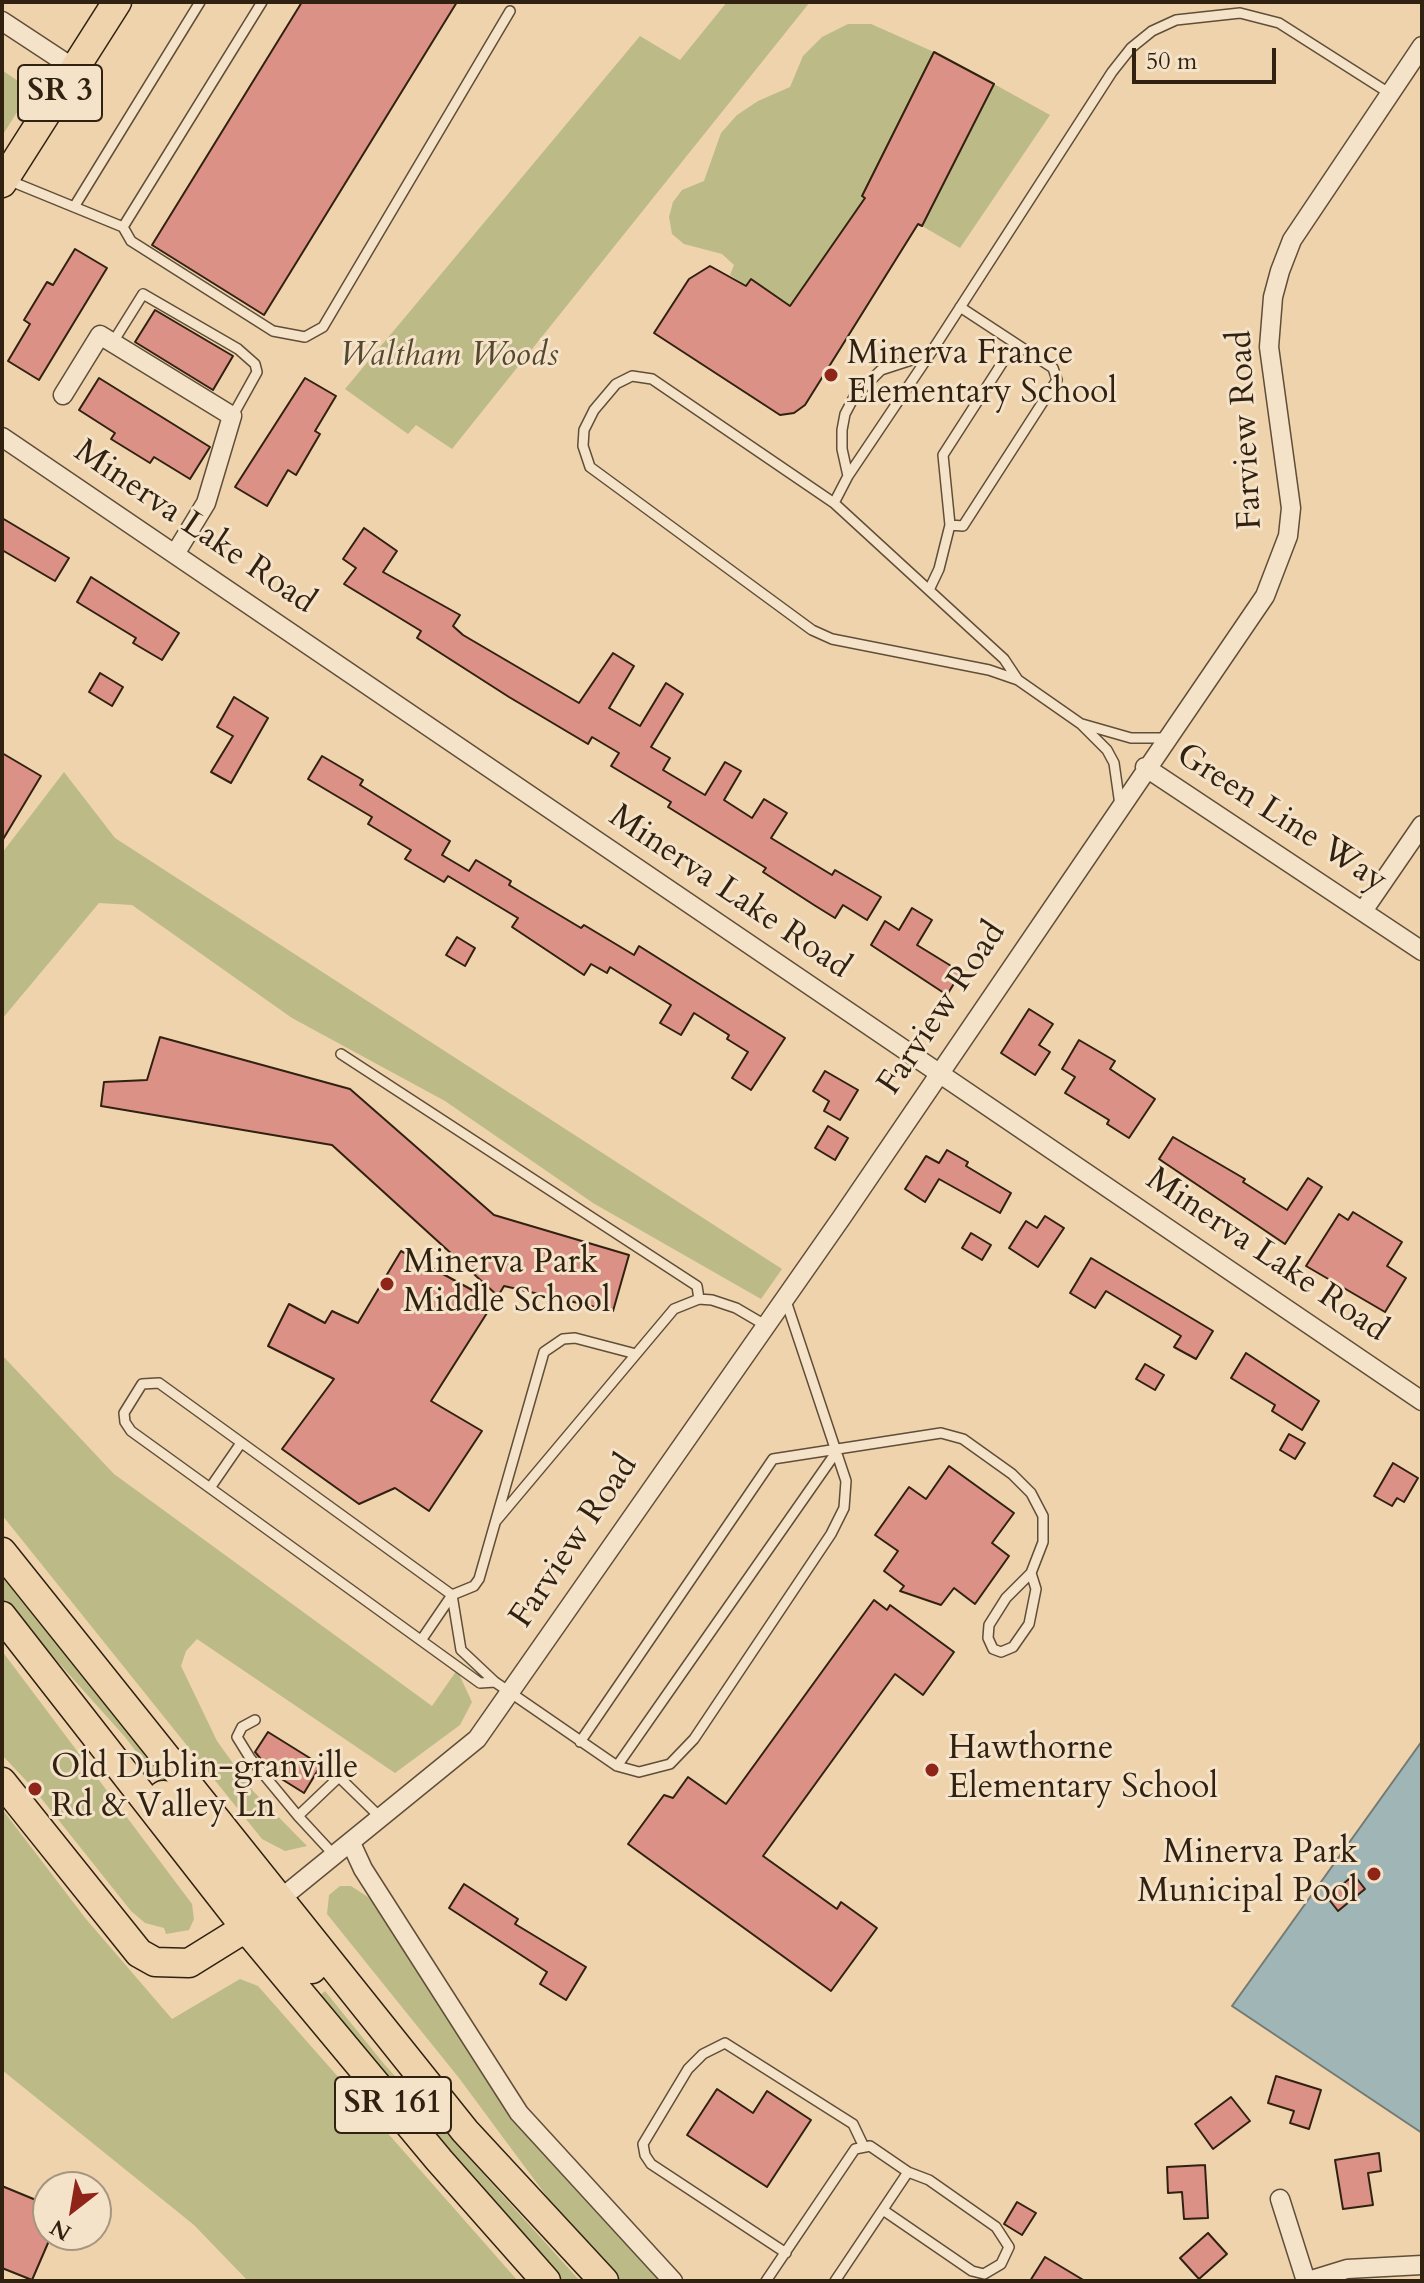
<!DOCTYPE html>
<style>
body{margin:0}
#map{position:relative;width:1424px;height:2283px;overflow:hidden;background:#eed3ac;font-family:Cardo,serif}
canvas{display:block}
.frame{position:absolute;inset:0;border:4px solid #312111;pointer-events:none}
.north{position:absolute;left:32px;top:2171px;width:80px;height:80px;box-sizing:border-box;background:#f4e2c9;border:2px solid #a6957f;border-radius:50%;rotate:211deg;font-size:22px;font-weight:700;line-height:32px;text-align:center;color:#312111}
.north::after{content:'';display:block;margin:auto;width:28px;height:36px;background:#8f2418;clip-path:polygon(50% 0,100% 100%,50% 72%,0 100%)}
.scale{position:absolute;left:1132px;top:48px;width:144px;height:36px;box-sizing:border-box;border:4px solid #312111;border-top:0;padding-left:10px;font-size:24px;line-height:28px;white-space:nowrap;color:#312111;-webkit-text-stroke:6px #f4e2c9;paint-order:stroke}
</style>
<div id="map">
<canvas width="1424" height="2283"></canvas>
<div class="frame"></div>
<div class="north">N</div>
<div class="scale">50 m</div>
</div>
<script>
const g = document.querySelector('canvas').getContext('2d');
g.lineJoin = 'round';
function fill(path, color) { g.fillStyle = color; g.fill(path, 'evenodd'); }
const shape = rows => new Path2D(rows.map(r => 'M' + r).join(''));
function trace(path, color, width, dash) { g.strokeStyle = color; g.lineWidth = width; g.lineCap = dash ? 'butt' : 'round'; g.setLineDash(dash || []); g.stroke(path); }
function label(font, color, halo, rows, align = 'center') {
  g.font = font + ' Cardo,serif'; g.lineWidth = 6; g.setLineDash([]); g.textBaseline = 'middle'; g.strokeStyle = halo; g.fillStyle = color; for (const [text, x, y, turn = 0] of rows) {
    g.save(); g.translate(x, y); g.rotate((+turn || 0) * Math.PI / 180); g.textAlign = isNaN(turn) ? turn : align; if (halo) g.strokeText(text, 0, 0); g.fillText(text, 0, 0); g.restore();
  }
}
fill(shape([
 [727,2,810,2,452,449,416,425,408,434,345,389,640,36,680,60],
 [848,24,871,24,934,52,862,196,868,199,861,212,856,210,790,305,751,280,746,286,730,275,734,265,722,254,684,244,672,234,669,217,673,202,682,190,704,181,721,133,737,115,758,101,790,87,803,56,822,37],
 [2,70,31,90,2,136],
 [994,84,1050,115,960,248,922,226],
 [64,772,115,838,782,1269,761,1299,593,1203,445,1101,292,1018,132,905,99,903,2,1019,2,853],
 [2,1355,114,1474,432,1706,457,1670,472,1702,460,1725,395,1773,197,1639,186,1651,181,1666,217,1741,253,1791,307,1846,285,1851,262,1839,2,1515],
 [2,1569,209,1832,202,1837,125,1737,6,1604,2,1599],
 [2,1651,192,1904,194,1919,189,1930,166,1934,164,1928,145,1923,131,1911,33,1788,2,1755],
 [2,1809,86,1919,172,2019,240,1979,258,1986,518,2281,248,2281,194,2225,2,2070],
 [340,1886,351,1886,371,1899,507,2112,660,2281,620,2281,556,2209,459,2078,327,1914,329,1895],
 [325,1991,384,2064,580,2281,557,2281,318,1997]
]), '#bcbb87');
const water = shape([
 [1422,1741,1422,2133,1232,2006,1422,1741]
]);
fill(water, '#9fb5b6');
trace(water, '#737a74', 2);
const building = shape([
 [302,2,457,2,264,315,152,245,302,2],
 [934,52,994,84,922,226,918,224,805,405,794,413,780,415,654,333,689,279,710,266,746,286,751,279,790,306,865,198,862,196,934,52],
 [75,249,107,268,39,380,8,361,30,324,24,320,47,282,53,285,75,249],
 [155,310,233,356,213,390,135,342,155,310],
 [99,378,210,447,190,479,154,457,150,463,111,439,115,433,79,410,99,378],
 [305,378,336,396,315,431,320,434,296,475,288,470,267,506,235,487,305,378],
 [2,518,69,558,55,581,2,550,2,518],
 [364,528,397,551,383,572,460,615,453,626,463,635,579,703,613,653,634,666,609,708,640,726,666,683,683,694,651,747,670,758,663,770,705,795,725,762,741,771,724,800,752,818,764,799,787,813,771,838,832,875,835,870,881,897,867,920,843,905,835,918,814,905,763,872,766,868,668,807,671,802,611,766,619,753,592,737,588,744,509,697,417,638,421,631,344,584,356,568,343,559,364,528],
 [91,577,179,633,162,660,133,643,136,638,77,602,91,577],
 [100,673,123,687,112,706,89,692,100,673],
 [234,697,268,718,231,783,211,772,233,736,217,727,234,697],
 [2,753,41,776,2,841,2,753],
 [322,756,363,780,360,785,450,841,442,855,469,871,476,860,511,881,509,885,581,928,584,925,634,955,639,946,785,1038,751,1090,732,1078,748,1052,727,1039,729,1035,694,1013,681,1035,660,1023,671,1005,610,967,607,973,591,964,584,975,512,927,518,918,448,876,444,882,405,859,411,850,368,824,372,817,308,779,322,756],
 [912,908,932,920,917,945,961,972,947,995,871,945,885,921,899,930,912,908],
 [457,937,475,948,465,966,446,955,457,937],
 [1029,1009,1053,1024,1039,1045,1050,1052,1035,1075,1001,1053,1029,1009],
 [160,1037,350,1089,494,1215,629,1255,613,1311,504,1286,498,1296,332,1145,101,1106,104,1082,147,1080,160,1037],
 [1079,1040,1115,1061,1110,1069,1155,1099,1129,1138,1107,1124,1109,1120,1065,1093,1075,1077,1062,1069,1079,1040],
 [825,1071,858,1090,840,1120,824,1111,829,1101,813,1091,825,1071],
 [828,1126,848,1138,835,1160,815,1148,828,1126],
 [1173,1137,1245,1179,1243,1182,1287,1210,1308,1178,1322,1187,1285,1244,1159,1159,1173,1137],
 [947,1150,968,1162,966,1166,1011,1193,1000,1213,939,1179,925,1202,905,1189,926,1156,939,1163,947,1150],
 [1353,1212,1402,1242,1387,1266,1406,1278,1385,1312,1306,1266,1339,1214,1348,1220,1353,1212],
 [1045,1216,1064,1228,1038,1267,1009,1248,1026,1221,1037,1228,1045,1216],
 [971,1233,991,1245,982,1260,962,1248,971,1233],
 [401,1251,494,1302,431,1401,482,1431,429,1511,395,1488,359,1504,282,1449,334,1379,268,1346,289,1304,325,1323,332,1311,358,1323,401,1251],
 [1091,1258,1213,1331,1196,1359,1174,1347,1181,1336,1106,1291,1095,1308,1070,1293,1091,1258],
 [1246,1353,1319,1401,1302,1430,1272,1411,1275,1405,1231,1378,1246,1353],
 [1145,1364,1164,1375,1155,1390,1136,1379,1145,1364],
 [1289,1434,1305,1443,1295,1459,1280,1450,1289,1434],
 [1393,1463,1418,1478,1404,1502,1397,1498,1392,1506,1374,1496,1393,1463],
 [949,1466,1014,1513,992,1543,1009,1556,975,1604,954,1588,941,1605,900,1591,904,1586,884,1571,898,1551,875,1535,909,1487,926,1499,949,1466],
 [874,1600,887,1610,890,1605,954,1652,923,1695,895,1674,763,1856,837,1909,841,1902,877,1928,831,1991,628,1844,664,1795,673,1798,688,1777,726,1804,874,1600],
 [268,1732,321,1765,304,1793,280,1778,282,1775,265,1764,255,1752,268,1732],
 [1354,1875,1365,1889,1338,1911,1327,1897,1354,1875],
 [464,1884,518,1919,515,1924,586,1967,566,2000,540,1984,547,1972,449,1908,464,1884],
 [1276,2076,1321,2090,1309,2129,1290,2123,1294,2111,1268,2103,1276,2076],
 [717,2089,753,2113,767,2091,811,2120,767,2187,687,2135,717,2089],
 [1231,2097,1250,2121,1213,2149,1195,2124,1231,2097],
 [1379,2153,1381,2171,1368,2173,1373,2205,1343,2209,1335,2160,1379,2153],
 [1205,2165,1208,2218,1184,2219,1182,2192,1168,2193,1167,2167,1205,2165],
 [2,2186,48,2205,48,2243,32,2280,2,2268,2,2186],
 [1017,2202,1036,2213,1022,2235,1004,2224,1017,2202],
 [1208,2233,1227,2254,1199,2279,1180,2258,1208,2233],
 [1045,2257,1085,2281,1030,2281,1045,2257]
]);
fill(building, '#db9185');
trace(building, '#312111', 2);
const lane = shape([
 [8,180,123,227,262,2],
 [74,207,200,2],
 [123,227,131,241,273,331,305,337,323,327,510,11],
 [960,307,1053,368,1057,380,963,526,950,525,943,455,1015,343],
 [113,342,143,294,238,349,255,364,257,372,232,417],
 [848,476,930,354],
 [834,503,848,476,842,449,842,430,845,414,854,397,881,370,930,354,1112,72,1131,48,1152,31,1176,20,1240,13,1279,23,1389,93],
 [929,590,939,569,950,525],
 [1018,680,1004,659,834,503,652,379,632,376,616,384,594,410,584,430,583,446,590,467,812,630,832,639,989,670,1018,680,1081,724,1107,750,1114,763,1120,805],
 [1082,724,1131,738,1164,738],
 [341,1054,697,1286,699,1299],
 [210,1488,241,1443],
 [496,1521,674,1309,699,1299,712,1300,736,1308,765,1325],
 [452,1595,461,1650,495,1682,617,1766,639,1772,670,1764,694,1739,831,1534,844,1508,846,1481,785,1298],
 [422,1639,452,1595],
 [495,1682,480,1683,210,1488,131,1431,125,1422,124,1413,142,1384,159,1383,452,1595,474,1586,479,1579,544,1352,563,1339,575,1338,636,1354],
 [255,1720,242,1727,237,1737,250,1758,298,1816],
 [580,1742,773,1459,941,1433,963,1439,1012,1474,1031,1493,1043,1516,1043,1542,1031,1573,1006,1598,989,1625,988,1638,993,1649,1001,1652,1013,1647,1029,1624,1036,1589,1031,1573],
 [617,1766,837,1451],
 [335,1856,298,1816,339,1777,381,1818],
 [883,2210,972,2271,984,2274,1001,2264,1009,2247,996,2227,929,2180,908,2172],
 [786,2253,651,2164,645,2155,643,2144,688,2069,703,2054,725,2043,853,2124,864,2147],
 [766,2281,855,2149,870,2146,908,2172,835,2281]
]);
const street = shape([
 [2,21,75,69],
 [63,395,100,335,232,416,206,503,175,554],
 [2,437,1422,1401],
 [1145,767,1422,951],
 [1363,911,1422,825],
 [351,1843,363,1869,519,2113,673,2281],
 [279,1900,477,1739,842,1217,1265,596,1288,536,1291,508,1269,347,1273,297,1280,271,1292,240,1422,46],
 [1280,2199,1306,2281],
 [1308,2281,1347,2269,1422,2265]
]);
const primary = shape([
 [2,183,117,2],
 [2,1552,465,2131,604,2281],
 [2,1616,244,1926,439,2160,546,2281],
 [2,1782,139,1953,155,1962,189,1963,255,1922,266,1924,280,1934,312,1969],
 [163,1795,201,1835,247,1896,267,1907,279,1900]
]);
trace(lane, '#604e38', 12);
trace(street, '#604e38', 21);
trace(primary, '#312111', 31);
trace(lane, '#f4e2c9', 9);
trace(street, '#f4e2c9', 18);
trace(primary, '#eed3ac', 28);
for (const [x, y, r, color] of [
 [831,375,8,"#8f2418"],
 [387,1284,8,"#8f2418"],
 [932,1770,8,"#8f2418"],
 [35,1789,8,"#8f2418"],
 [1374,1874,8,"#8f2418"]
]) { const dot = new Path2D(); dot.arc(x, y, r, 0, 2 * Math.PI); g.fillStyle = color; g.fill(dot); trace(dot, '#f4e2c9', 3); }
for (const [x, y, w] of [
 [60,93,84],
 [393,2105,116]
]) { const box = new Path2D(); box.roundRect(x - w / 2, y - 28, w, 56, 6); g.fillStyle = '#f4e2c9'; g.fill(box); trace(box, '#312111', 2); }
label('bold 32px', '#312111', null, [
 ["SR 3",60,93],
 ["SR 161",393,2105]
]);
label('34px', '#312111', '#f4e2c9', [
 ["Minerva France",847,355],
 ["Elementary School",847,394],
 ["Minerva Park",403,1264],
 ["Middle School",403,1303],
 ["Hawthorne",948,1750],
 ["Elementary School",948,1789],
 ["Old Dublin-granville",51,1769],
 ["Rd & Valley Ln",51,1808],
 ["Minerva Park",1358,1854,"right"],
 ["Municipal Pool",1358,1893,"right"]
], 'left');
label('italic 34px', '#54482e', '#f4e2c9', [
 ["Waltham Woods",449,357]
]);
label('34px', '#312111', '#f4e2c9', [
 ["Farview Road",1247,430,-93],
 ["Minerva Lake Road",194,528,34],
 ["Green Line Way",1281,819,33],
 ["Minerva Lake Road",729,893,34],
 ["Farview Road",943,1009,-56],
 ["Minerva Lake Road",1266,1256,34],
 ["Farview Road",575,1542,-56]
]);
</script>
